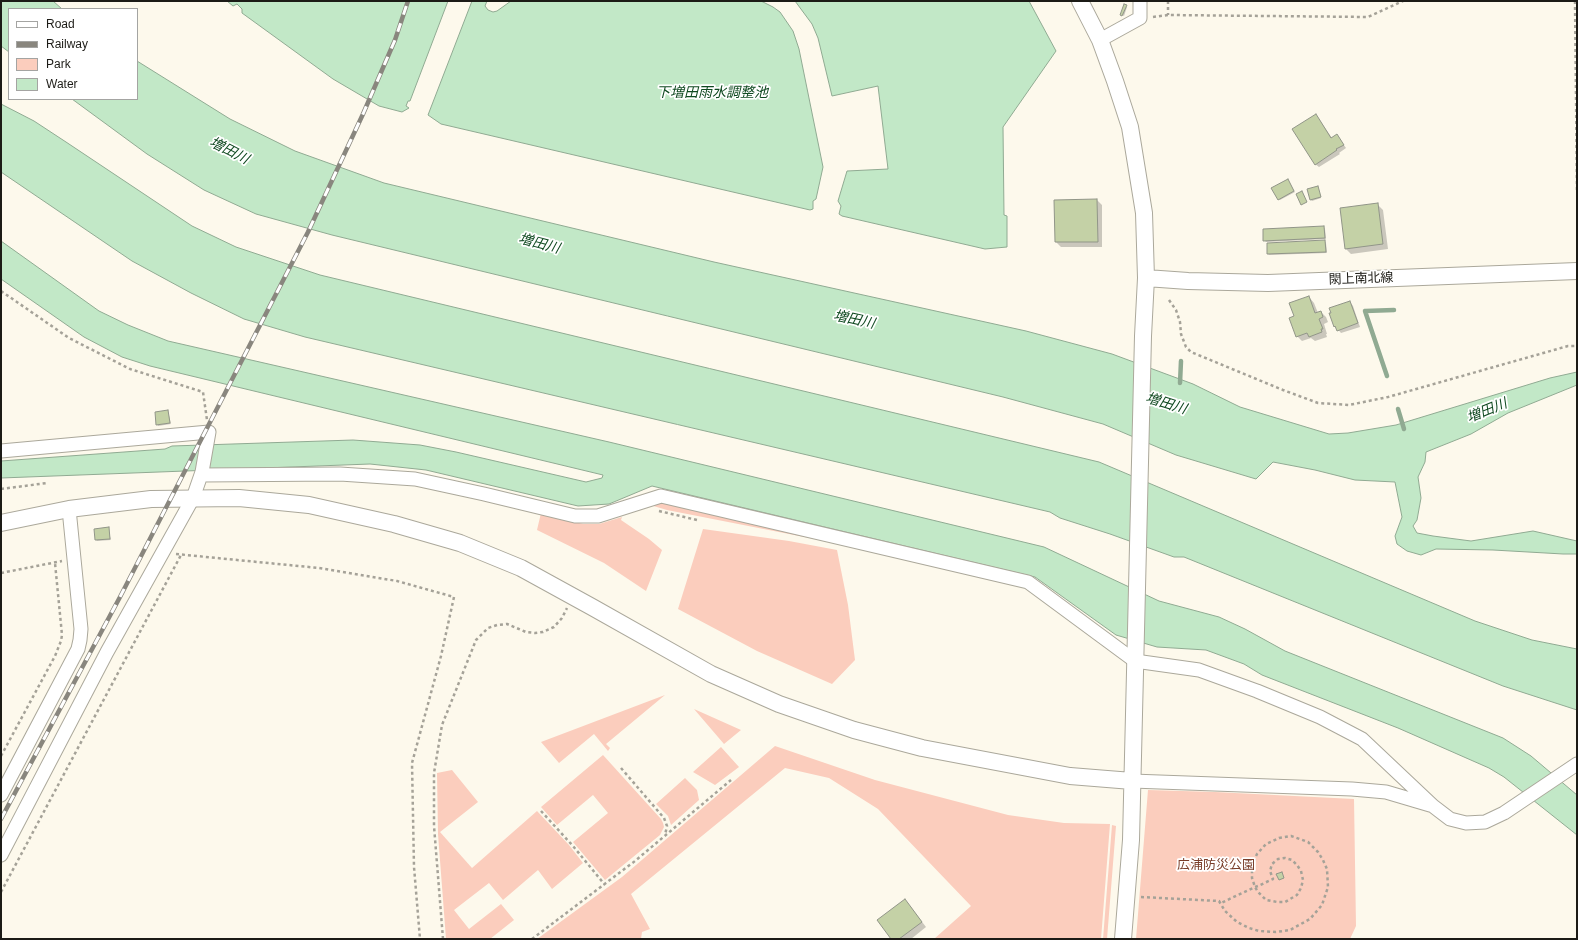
<!DOCTYPE html>
<meta charset="utf-8">
<style>
body{margin:0}
#map{position:relative;width:1578px;height:940px;overflow:hidden;background:#fdf9ec;font-family:Arial,sans-serif}
canvas{display:block}
.frame{position:absolute;inset:0;border:2px solid #1c1b16;pointer-events:none}
.legend{position:absolute;left:8px;top:8px;width:130px;height:92px;box-sizing:border-box;background:#fff;border:1px solid #a4a4a2;margin:0;padding:5px 7px;list-style:none;font-size:12px;color:#1c1b16}
.legend li{display:flex;align-items:center;gap:8px;height:20px}
.legend b{width:20px;border:1px solid #a4a4a2}
</style>
<div id="map">
<canvas width="1578" height="940"></canvas>
<div class="frame"></div>
<ul class="legend">
<li><b style="height:5px;background:#fff"></b>Road</li>
<li><b style="height:5px;background:#89867e"></b>Railway</li>
<li><b style="height:11px;background:#fbcdbd"></b>Park</li>
<li><b style="height:11px;background:#c2e8c7"></b>Water</li>
</ul>
</div>
<script>
const g = document.querySelector('canvas').getContext('2d');
g.lineJoin = 'round';
function fill(path, color) { g.fillStyle = color; g.fill(path, 'evenodd'); }
const shape = rows => new Path2D(rows.map(r => 'M' + r).join(''));
function trace(path, color, width, dash) { g.strokeStyle = color; g.lineWidth = width; g.lineCap = dash ? 'butt' : 'round'; g.setLineDash(dash || []); g.stroke(path); }
function label(font, color, halo, rows, align = 'center') {
  g.font = font + ' Arial,"Noto Sans JP",sans-serif'; g.lineWidth = 3.5; g.setLineDash([]); g.textBaseline = 'middle'; g.strokeStyle = halo; g.fillStyle = color; for (const [text, x, y, turn = 0] of rows) {
    g.save(); g.translate(x, y); g.rotate((+turn || 0) * Math.PI / 180); g.textAlign = isNaN(turn) ? turn : align; if (halo) g.strokeText(text, 0, 0); g.fillText(text, 0, 0); g.restore();
  }
}
fill(shape([
 [659,501,840,544,667,510,650,505],
 [541,513,583,524,599,524,622,517,621,520,649,539,662,550,646,591,604,563,537,530],
 [703,529,789,541,837,550,848,605,855,660,832,684,757,651,678,609],
 [665,695,606,744,610,748,608,751,594,734,559,763,541,742],
 [694,709,741,730,724,744],
 [775,746,875,780,1008,815,1064,823,1110,824,1101,939,934,939,971,906,878,809,829,778,785,768,631,894,650,929,642,932,641,939,537,939,622,877],
 [721,747,739,767,715,785,693,772],
 [603,755,661,819,663,823,664,827,660,835,605,880,573,842,608,813,593,795,557,825,541,807],
 [452,770,478,802,440,832,472,868,537,811,569,845,583,863,552,889,538,870,503,900,489,883,454,910,469,929,501,904,514,920,490,939,446,939,438,834,437,773],
 [685,778,697,790,699,800,671,825,668,816,656,804],
 [1148,790,1215,792,1354,799,1356,926,1350,939,1136,939],
 [1112,825,1116,826,1107,939,1103,939]
]), '#fbcdbd');
const water = shape([
 [1,1,53,1,62,9,9,9,9,52,1,46,1,1],
 [227,1,448,1,410,101,408,101,406,106,409,108,402,112,379,106,333,79,242,13,242,9,237,4,233,6,227,1],
 [472,1,487,1,485,6,488,10,493,12,497,11,511,1,761,1,773,7,780,12,793,31,799,49,823,167,816,199,813,201,813,209,810,210,441,124,428,115,472,1],
 [795,1,1029,1,1056,51,1003,127,1004,215,1007,216,1007,247,985,249,842,216,839,214,841,206,838,201,847,171,888,169,878,86,832,96,818,38,812,24,795,1],
 [137,61,230,119,295,151,384,183,714,262,1026,331,1112,354,1193,384,1240,407,1329,434,1348,433,1396,425,1550,378,1577,372,1577,385,1508,413,1471,434,1426,452,1425,462,1418,477,1421,498,1417,520,1413,526,1417,533,1433,536,1471,541,1533,531,1577,541,1577,554,1563,554,1493,550,1436,549,1421,555,1407,551,1397,544,1395,536,1402,517,1395,482,1355,480,1315,470,1273,462,1256,479,1176,455,1103,424,1003,397,332,235,256,214,204,190,147,154,72,99,137,99,137,61],
 [1,104,34,121,66,142,192,226,236,247,320,275,1099,462,1475,621,1532,640,1577,649,1577,710,1503,686,1184,557,1174,557,1110,534,1060,518,1050,512,305,337,244,319,191,293,132,261,1,172,1,104],
 [1,241,99,311,128,325,168,341,609,442,1044,547,1159,601,1219,617,1245,629,1285,651,1503,738,1531,756,1577,795,1577,835,1504,777,1489,768,1398,728,1262,675,1244,664,1206,650,1157,647,1116,635,1035,577,652,486,609,504,578,506,426,470,370,464,1,478,1,461,165,449,172,446,353,440,420,445,456,452,586,482,602,478,603,475,150,366,122,357,84,337,1,279,1,241]
]);
fill(water, '#c2e8c7');
trace(water, '#90aa92', 1);
fill(shape([
 [1126,6,1127,7,1124,16,1121,14],
 [1316,115,1332,138,1337,135,1346,148,1339,153,1340,154,1319,167,1315,164],
 [1288,180,1295,192,1280,200,1278,199],
 [1317,187,1321,198,1312,201,1311,200],
 [1097,200,1102,205,1102,247,1061,247,1056,242],
 [1377,204,1383,210,1388,249,1351,254,1346,249],
 [1324,227,1325,229,1326,239,1266,242,1264,240],
 [1325,241,1326,243,1327,253,1269,255,1268,254],
 [1309,297,1314,303,1318,313,1321,312,1326,317,1328,322,1324,324,1327,334,1326,334,1327,337,1315,341,1311,338,1302,341,1297,336,1295,317],
 [1350,302,1353,306,1360,327,1341,333,1335,326],
 [168,411,171,424,158,426,157,424],
 [108,528,111,540,97,541,96,540],
 [910,906,926,927,911,939,892,939]
]), '#0003');
trace(shape([
 [1387,376,1365,311,1394,310],
 [1180,383,1181,361],
 [1398,409,1404,429]
]), '#90aa92', 4.5);
const building = shape([
 [1124,4,1127,5,1122,16,1120,15,1124,4],
 [1316,114,1331,138,1337,134,1344,145,1336,149,1337,150,1315,165,1292,129,1316,114],
 [1288,179,1294,191,1278,200,1271,188,1288,179],
 [1318,186,1321,197,1310,200,1307,189,1318,186],
 [1302,191,1307,202,1301,205,1296,194,1302,191],
 [1097,199,1098,242,1055,242,1054,200,1097,199],
 [1378,203,1383,244,1345,249,1340,208,1378,203],
 [1324,226,1325,238,1263,241,1263,229,1324,226],
 [1325,240,1326,252,1267,254,1267,243,1325,240],
 [1309,296,1315,313,1321,311,1323,317,1319,319,1323,329,1321,329,1322,332,1309,337,1307,333,1296,337,1289,318,1294,316,1289,303,1309,296],
 [1350,301,1358,323,1337,331,1335,326,1334,327,1329,313,1331,313,1329,308,1350,301],
 [168,410,170,423,156,425,155,412,168,410],
 [109,527,110,539,95,540,94,529,109,527],
 [1282,872,1284,878,1279,880,1276,874,1282,872],
 [905,899,922,922,899,939,891,939,877,920,905,899]
]);
fill(building, '#c4d1a6');
trace(building, '#919588', 1);
const minor = shape([
 [1100,40,1140,18,1140,1],
 [1,451,209,432,202,472,193,498,107,652,1,855],
 [201,475,340,474,415,479,484,494,575,516,598,516,661,496,1028,582,1135,661,1199,670,1257,691,1320,717,1362,739,1433,806,1450,819,1466,823,1485,822,1504,813,1577,764],
 [1132,781,1352,789,1386,792,1430,805],
 [1,795,78,649,80,640,81,629,69,509]
]);
const tertiary = shape([
 [1080,1,1100,40,1115,81,1130,127,1144,213,1146,278,1143,336,1131,840,1123,939],
 [1146,278,1188,281,1268,283,1577,271],
 [1,523,69,509,151,499,239,498,309,505,394,524,460,543,521,568,592,607,711,674,779,704,854,730,922,748,1070,776,1132,781]
]);
trace(minor, '#aba89b', 15);
trace(tertiary, '#aba89b', 18);
trace(shape([
 [1168,1,1168,15],
 [1575,1,1577,193],
 [1153,17,1168,15,1368,17,1403,1],
 [1,291,69,338,130,369,203,392,207,420],
 [1169,300,1176,310,1180,322,1181,334,1186,347,1191,352,1283,390,1318,403,1349,405,1388,397,1568,346,1577,346],
 [1,489,47,483],
 [659,511,697,520],
 [176,554,319,568,397,581,454,597,441,656,412,763,414,867,420,939],
 [1,573,62,561],
 [1,756,55,656,61,641,62,635,55,563],
 [621,768,664,818,667,826,665,835],
 [541,811,573,846,605,885],
 [1,892,181,555],
 [1141,897,1219,901,1225,911,1237,922,1249,928,1259,931,1276,932,1290,930,1310,919,1322,905,1328,887,1327,869,1323,860,1318,852,1308,842,1291,836,1279,838,1266,844,1257,854,1252,865,1252,878,1255,887,1258,892,1266,900,1277,902,1285,902,1297,895,1301,888,1303,880,1301,871,1297,865,1292,860,1285,858,1278,859,1272,864,1270,871,1273,879,1258,886,1255,887,1221,903],
 [443,939,434,826,434,773,442,725,476,640,488,628,497,625,507,624,526,632,535,633,543,632,554,627,562,618,567,608],
 [532,939,635,861,731,780]
]), '#a5a298', 2.5, [3, 3]);
trace(minor, '#fff', 13);
trace(tertiary, '#fff', 16);
const rail = shape([
 [1,819,120,597,308,232,363,114,395,40,408,1]
]);
trace(rail, '#89867e', 4.5);
trace(rail, '#fff', 3, [9]);
label('13px', '#1c1b16', '#fff', [
 ["閖上南北線",1361,279,-2]
]);
label('13px', '#793d29', '#fff', [
 ["広浦防災公園",1216,865]
]);
label('italic 14px', '#104a21', '#fff', [
 ["下増田雨水調整池",712,93],
 ["増田川",229,151,27],
 ["増田川",539,244,15],
 ["増田川",854,320,12],
 ["増田川",1166,404,17],
 ["増田川",1487,411,-22]
]);
</script>
